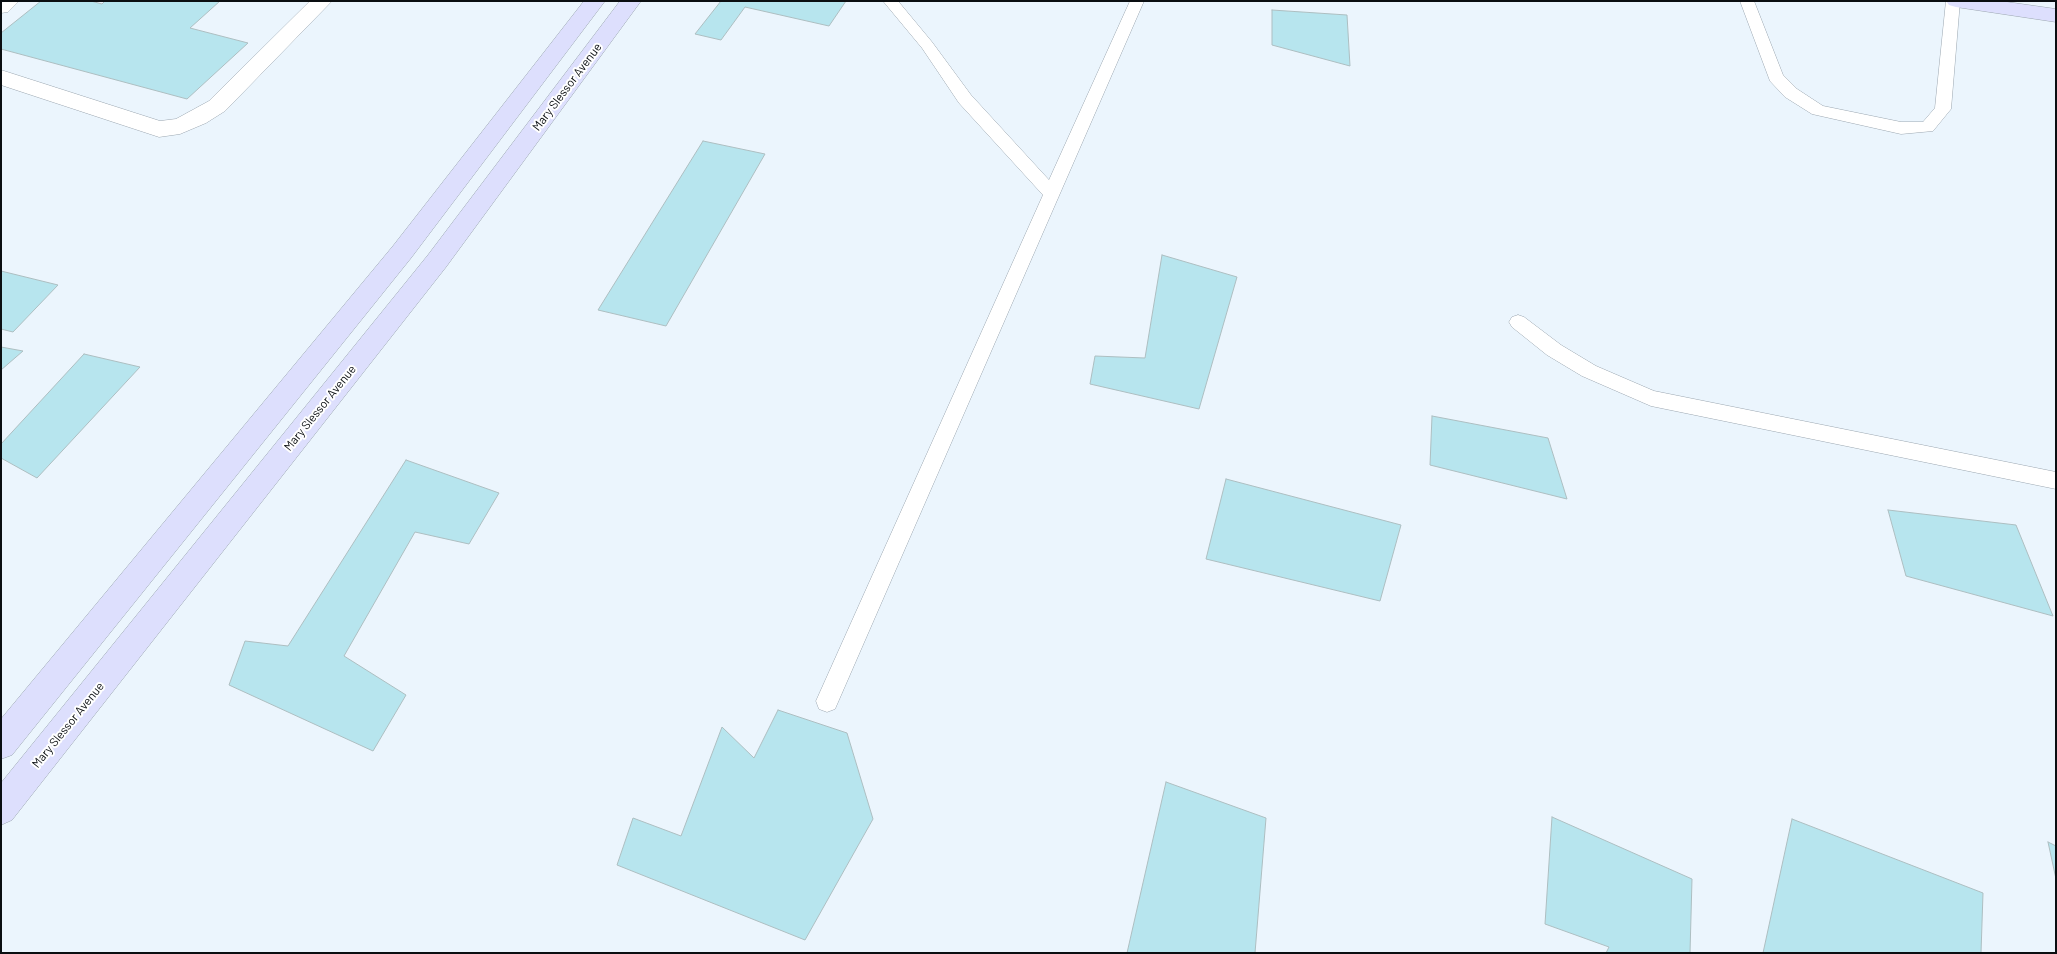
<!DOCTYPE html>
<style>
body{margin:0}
#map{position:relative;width:2057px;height:954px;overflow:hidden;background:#ebf5fd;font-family:Barlow,sans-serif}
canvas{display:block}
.frame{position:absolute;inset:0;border:2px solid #0a0e11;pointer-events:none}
</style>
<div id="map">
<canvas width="2057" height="954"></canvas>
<div class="frame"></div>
</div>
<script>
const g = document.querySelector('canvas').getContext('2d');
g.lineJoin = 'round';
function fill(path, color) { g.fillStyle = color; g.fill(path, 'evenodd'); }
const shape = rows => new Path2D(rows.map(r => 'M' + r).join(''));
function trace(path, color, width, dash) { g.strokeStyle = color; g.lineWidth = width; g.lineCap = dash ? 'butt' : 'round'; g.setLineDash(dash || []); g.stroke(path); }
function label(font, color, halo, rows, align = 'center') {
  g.font = font + ' Barlow,sans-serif'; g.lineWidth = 4; g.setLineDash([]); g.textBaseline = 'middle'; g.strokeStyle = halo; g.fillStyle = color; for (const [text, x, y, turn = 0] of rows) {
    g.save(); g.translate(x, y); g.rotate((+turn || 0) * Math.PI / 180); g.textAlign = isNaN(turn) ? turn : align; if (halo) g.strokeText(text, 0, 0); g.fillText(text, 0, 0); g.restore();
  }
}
const building = shape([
 [41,1,91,1,102,4,105,1,220,1,190,28,248,43,187,99,1,49,1,33,41,1],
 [721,1,846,1,829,26,745,7,721,40,695,34,721,1],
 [1272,10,1347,15,1350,66,1272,45,1272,10],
 [703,141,765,154,666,326,598,310,703,141],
 [1162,255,1237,277,1199,409,1090,384,1095,356,1145,358,1162,255],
 [1,271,58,285,13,332,1,329,1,271],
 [1,347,23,351,1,370,1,347],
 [84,354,140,367,37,478,1,458,1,444,84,354],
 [1432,416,1548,438,1567,499,1430,465,1432,416],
 [406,460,499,493,469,544,415,532,344,656,406,695,373,751,229,685,245,641,288,646,406,460],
 [1226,479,1401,525,1380,601,1206,559,1226,479],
 [1888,510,2016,525,2053,616,1906,576,1888,510],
 [778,710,847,733,873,819,805,940,617,865,633,818,681,836,722,727,754,758,778,710],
 [1166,782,1266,818,1255,953,1127,953,1166,782],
 [1552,817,1692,879,1690,953,1606,953,1609,947,1545,924,1552,817],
 [1792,819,1983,893,1981,953,1763,953,1792,819],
 [2048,842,2056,846,2056,879,2048,842]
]);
fill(building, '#b7e5ee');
trace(building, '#adbec1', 1);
const lane = shape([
 [883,1,898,1,932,42,971,95,1049,180,1130,1,1144,1,835,709,827,712,819,709,816,701,1043,195,959,103,922,48,883,1],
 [1740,1,1754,1,1783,75,1797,89,1823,106,1901,122,1923,122,1935,108,1946,1,1960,1,1951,109,1933,131,1901,134,1812,114,1785,97,1770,81,1740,1],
 [1518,315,1524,317,1561,345,1596,366,1654,391,2056,472,2056,489,1651,406,1582,376,1547,355,1512,327,1509,322,1512,317,1518,315]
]);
const street = shape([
 [1,1,19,1,8,12,1,13,1,1],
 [310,1,332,1,225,111,206,123,180,134,159,137,1,85,1,70,160,121,176,119,209,101,310,1]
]);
const secondary = shape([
 [584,1,605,1,411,258,12,755,1,759,1,719,393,246,584,1],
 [620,1,641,1,446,267,12,820,1,825,1,783,428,255,620,1],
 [1946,1,2000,1,2056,9,2056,22,1956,7,1949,5,1946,1]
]);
trace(lane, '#9ba6b0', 1);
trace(street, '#9ba6b0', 1);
trace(secondary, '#9ba6b0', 1);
fill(lane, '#fff');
fill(street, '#fff');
fill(secondary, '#dddffd');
label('12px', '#0a0e11', '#fff', [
 ["Mary Slessor Avenue",567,87,-53],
 ["Mary Slessor Avenue",320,408,-51],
 ["Mary Slessor Avenue",68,725,-51]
]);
</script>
